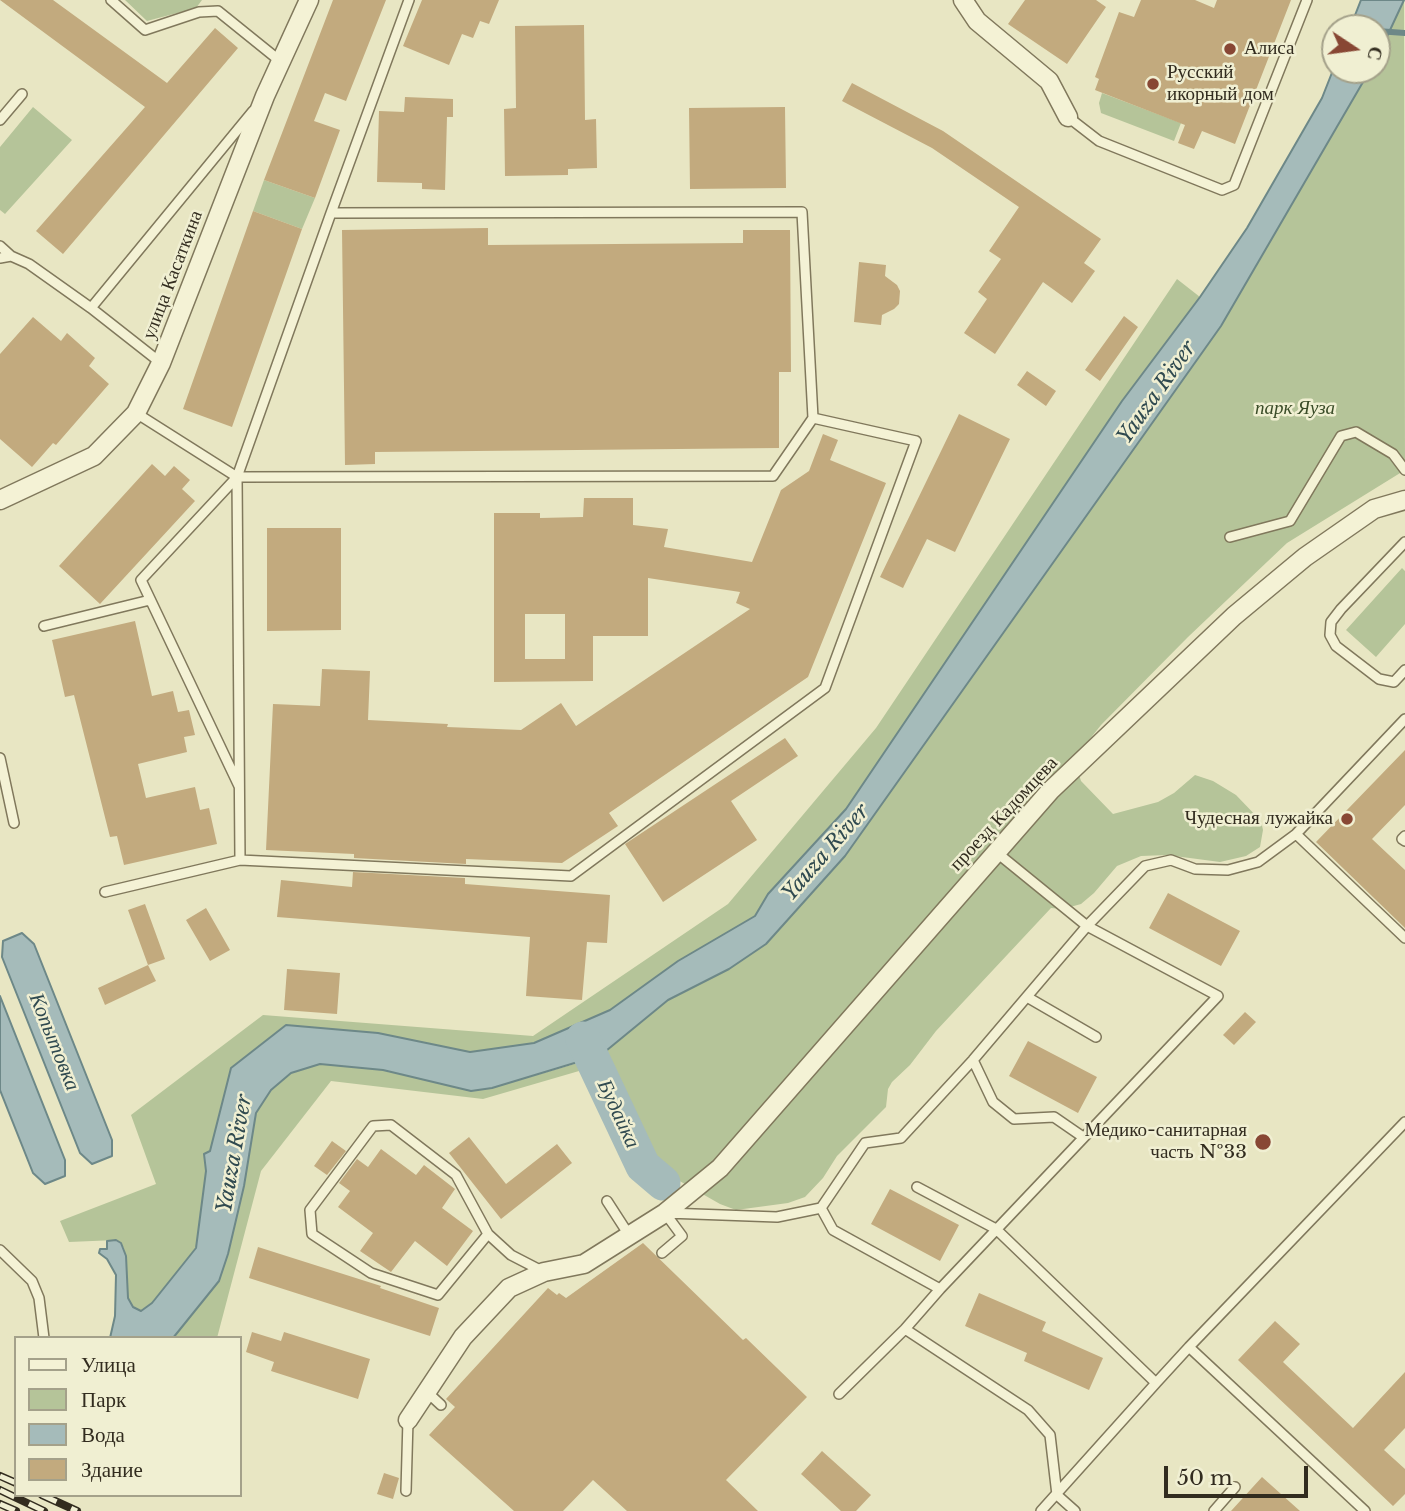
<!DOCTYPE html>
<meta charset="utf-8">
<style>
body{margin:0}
#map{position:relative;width:1405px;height:1511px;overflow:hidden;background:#e8e6c3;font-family:"Libre Baskerville",serif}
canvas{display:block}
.legend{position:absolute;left:14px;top:1336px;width:228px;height:161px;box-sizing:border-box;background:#f0efd2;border:2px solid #a4a18a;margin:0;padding:9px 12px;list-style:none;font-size:21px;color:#322c1f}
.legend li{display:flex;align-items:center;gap:14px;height:35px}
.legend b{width:35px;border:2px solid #a4a18a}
.north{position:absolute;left:1321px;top:14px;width:70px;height:70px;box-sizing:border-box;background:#f0efd2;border:2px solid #a4a18a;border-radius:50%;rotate:103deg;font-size:19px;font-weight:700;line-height:28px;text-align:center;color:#322c1f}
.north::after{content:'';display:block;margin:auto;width:24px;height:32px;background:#884734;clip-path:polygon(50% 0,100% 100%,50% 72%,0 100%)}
.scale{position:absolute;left:1164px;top:1466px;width:144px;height:32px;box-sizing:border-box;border:4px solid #322c1f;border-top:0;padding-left:9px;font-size:21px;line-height:24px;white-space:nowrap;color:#322c1f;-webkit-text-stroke:5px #f0efd2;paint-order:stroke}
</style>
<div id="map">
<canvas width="1405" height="1511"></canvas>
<ul class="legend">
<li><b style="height:9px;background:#f4f2d5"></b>Улица</li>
<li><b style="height:19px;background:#b5c499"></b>Парк</li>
<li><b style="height:19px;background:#a5bbba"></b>Вода</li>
<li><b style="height:19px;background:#c2aa7e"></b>Здание</li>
</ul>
<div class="north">С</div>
<div class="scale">50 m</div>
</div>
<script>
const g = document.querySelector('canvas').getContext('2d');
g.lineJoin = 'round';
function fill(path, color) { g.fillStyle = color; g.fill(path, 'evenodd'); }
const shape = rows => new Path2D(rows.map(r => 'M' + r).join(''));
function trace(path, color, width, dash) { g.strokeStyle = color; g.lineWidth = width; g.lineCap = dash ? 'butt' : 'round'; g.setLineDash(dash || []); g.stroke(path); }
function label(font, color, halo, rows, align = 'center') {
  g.font = font + ' "Libre Baskerville",serif'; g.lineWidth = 5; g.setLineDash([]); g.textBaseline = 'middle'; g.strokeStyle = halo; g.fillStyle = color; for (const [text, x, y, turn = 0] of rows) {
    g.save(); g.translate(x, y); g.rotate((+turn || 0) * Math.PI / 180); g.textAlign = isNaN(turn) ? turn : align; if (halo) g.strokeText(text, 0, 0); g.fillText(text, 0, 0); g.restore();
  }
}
fill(shape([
 [125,0,202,0,196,8,147,21],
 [1404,0,1405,470,1287,543,1188,637,1101,725,1074,759,1081,781,1113,814,1158,802,1174,793,1195,775,1213,781,1236,795,1261,821,1263,830,1260,847,1246,856,1220,862,1167,855,1141,856,1117,866,1094,893,1081,904,1063,909,1051,908,936,1031,910,1065,892,1082,888,1089,886,1107,837,1156,823,1178,805,1197,788,1203,736,1210,720,1204,648,1163,601,1055,668,1000,729,969,766,944,845,856,1221,326,1370,70,1377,70,1377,58],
 [1102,93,1181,123,1174,141,1101,113,1099,103],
 [33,107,72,140,5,214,0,210,0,147],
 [264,180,315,198,302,229,253,211],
 [1177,279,1200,297,1122,401,846,809,768,894,755,916,678,961,610,1010,534,1043,470,1052,378,1033,286,1025,210,1151,204,1154,206,1171,196,1249,152,1303,141,1311,133,1307,128,1298,124,1248,116,1240,69,1242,60,1221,156,1184,131,1115,263,1015,533,1036,728,904,876,728],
 [1402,568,1405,571,1405,624,1376,657,1346,630],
 [578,1063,579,1071,483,1099,331,1081,261,1171,217,1338,173,1338,185,1321,244,1186,256,1113,271,1090,291,1073,320,1064,383,1070,471,1091,492,1088]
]), '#b5c499');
const water = shape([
 [1361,0,1404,0,1377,58,1377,28,1350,28,1361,0],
 [1335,65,1335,70,1370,70,1221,326,845,856,766,944,729,969,668,1000,601,1055,492,1088,471,1091,383,1070,320,1064,291,1073,271,1090,256,1113,244,1186,228,1254,219,1281,173,1338,110,1338,115,1316,116,1275,107,1259,99,1253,100,1249,107,1249,107,1241,116,1240,121,1243,126,1256,128,1298,133,1307,141,1311,152,1303,196,1248,206,1171,204,1154,210,1151,231,1068,286,1025,378,1033,470,1052,534,1043,610,1010,678,961,755,916,768,894,846,809,1122,401,1200,297,1247,228,1322,98,1335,65],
 [22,933,34,944,112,1140,112,1156,92,1164,80,1153,2,957,3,941,22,933],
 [0,996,65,1160,65,1176,45,1184,33,1173,0,1090,0,996]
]);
fill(water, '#a5bbba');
trace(water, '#6d8888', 2);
fill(shape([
 [0,1466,16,1474,16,1495,32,1495,25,1511,0,1511]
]), '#e8e6c3');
trace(shape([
 [1377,31,1405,33]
]), '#6d8888', 6);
trace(shape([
 [583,1039,643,1166,663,1183]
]), '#a5bbba', 35);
fill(shape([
 [0,0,53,0,167,83,215,28,238,48,63,254,36,231,145,107],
 [333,0,386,0,346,101,325,93,314,121,340,130,315,198,264,180],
 [422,0,499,0,489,24,480,21,473,38,462,34,449,65,403,46],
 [1025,0,1096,0,1106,7,1067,64,1008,24],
 [1141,0,1195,0,1214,8,1217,0,1291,0,1235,144,1202,131,1194,149,1178,143,1185,125,1095,90,1099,79,1095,77,1119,12,1134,17],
 [584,25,585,120,596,119,597,168,568,169,568,175,505,176,504,109,516,108,515,26],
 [852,83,943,131,1101,239,1084,263,1095,271,1072,303,1043,282,995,354,964,333,987,299,978,292,1001,259,989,251,1019,207,932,148,842,101],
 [405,97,453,99,453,117,447,117,445,190,422,189,422,183,377,182,379,111,404,112],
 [785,107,786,188,690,189,689,108],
 [253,211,302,229,232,427,183,409],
 [488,228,488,245,743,243,743,230,790,230,791,372,779,372,779,448,375,452,375,464,345,465,342,230],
 [859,262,886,265,885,276,897,285,900,291,899,304,894,309,882,315,881,325,854,322],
 [1124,316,1138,327,1100,381,1085,370],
 [33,317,61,341,67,333,95,358,89,366,109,384,56,445,53,443,32,467,0,439,0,354],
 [1027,371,1056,391,1046,406,1017,385],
 [959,414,1010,439,955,552,927,539,903,588,880,577],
 [823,434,838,440,830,460,886,483,808,677,609,813,618,826,562,863,466,859,466,864,354,858,354,854,266,850,273,704,320,706,322,669,370,671,368,720,448,724,447,727,521,730,561,703,576,726,750,609,736,603,740,592,648,578,648,636,593,636,593,681,494,682,494,513,540,513,540,518,583,517,584,498,633,498,633,525,668,529,664,547,752,562,781,490,809,471],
 [525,614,565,614,565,659,525,659],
 [152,464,165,476,174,466,190,480,182,489,195,501,100,604,59,566],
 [267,528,341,528,341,630,267,631],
 [135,621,152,696,173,691,178,712,189,710,195,735,184,737,187,752,138,764,146,798,195,787,200,810,209,808,217,844,124,865,117,836,110,837,74,695,65,697,52,640],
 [785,738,798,756,731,801,757,840,663,902,625,844],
 [1405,750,1405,805,1372,839,1405,870,1405,928,1316,842],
 [353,872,465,878,465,884,610,895,607,943,587,942,582,1000,526,996,530,937,277,917,281,880,352,887],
 [1168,893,1240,931,1221,966,1149,928],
 [145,904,165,959,148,965,128,910],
 [206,908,230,950,210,961,186,920],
 [148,965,156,981,105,1005,98,988],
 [287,969,340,973,337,1014,284,1010],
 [1245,1012,1256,1022,1234,1045,1223,1035],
 [1028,1041,1097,1077,1078,1113,1009,1076],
 [469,1137,506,1184,557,1144,572,1163,501,1219,449,1153],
 [332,1141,346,1151,327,1175,314,1166],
 [381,1149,416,1175,424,1165,455,1189,442,1208,473,1231,447,1266,415,1241,391,1272,360,1251,373,1233,338,1207,350,1191,339,1183,357,1159,368,1167],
 [890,1189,959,1225,940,1261,871,1224],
 [643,1243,743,1340,746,1338,807,1397,726,1480,758,1511,627,1511,593,1480,563,1511,514,1511,429,1435,455,1407,446,1399,548,1288,557,1295,559,1293,566,1298],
 [258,1247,381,1286,380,1288,439,1308,430,1336,249,1278],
 [979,1293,1046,1322,1042,1331,1103,1358,1089,1390,1024,1361,1027,1353,965,1326],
 [1275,1321,1300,1344,1283,1362,1353,1428,1405,1372,1405,1428,1384,1450,1405,1469,1405,1494,1393,1506,1238,1360],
 [252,1332,281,1341,284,1332,370,1359,358,1399,271,1371,274,1362,246,1352],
 [822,1451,871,1495,856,1511,841,1511,801,1474],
 [384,1473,399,1478,393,1499,377,1494],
 [1262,1477,1300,1511,1231,1511]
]), '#c2aa7e');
const service = shape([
 [111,0,145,30,199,12,218,11,280,61],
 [1068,117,1099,141,1222,190,1234,185,1307,0],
 [0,120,22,94],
 [331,213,409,0],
 [0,246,11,256],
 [0,258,11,256,29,264,91,308,161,363],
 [91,308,253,111],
 [136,413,237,477,773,476,813,418,802,212,331,213,237,477],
 [1230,537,1290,521,1341,436,1356,432,1393,454,1405,470],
 [1405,542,1341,609,1331,622,1330,635,1336,646,1379,679,1394,682,1405,670],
 [44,626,150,600],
 [0,758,14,823],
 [239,786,141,580,237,477,240,860,571,876,825,688,916,441,813,418],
 [1296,834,1405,938],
 [1405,836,1402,839,1405,841],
 [105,892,240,860],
 [1027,997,1096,1037],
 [973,1060,993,1102,1014,1119,1054,1117,1083,1137],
 [917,1187,996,1229,1156,1383,1041,1511],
 [607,1201,629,1235],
 [821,1208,833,1230,940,1289,1218,996,1087,926,996,852],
 [667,1213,777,1217,821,1208,865,1143,901,1138,973,1060,1087,926,1145,866,1171,860,1195,869,1228,870,1258,862,1296,834,1405,719],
 [488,1234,456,1175,391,1125,373,1126,310,1210,312,1234,371,1273,438,1295,488,1234,511,1255,542,1271],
 [0,1250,32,1281,39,1298,44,1338],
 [662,1253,682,1236,665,1213],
 [905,1329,1028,1410,1050,1435,1057,1495,1075,1511],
 [1156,1383,1189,1347],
 [427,1392,441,1405],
 [839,1394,905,1329,940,1289],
 [406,1491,408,1420],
 [1214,1511,1235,1487],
 [1365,1511,1189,1347,1405,1122]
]);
const minor = shape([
 [963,0,977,21,1049,81,1068,117],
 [0,500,94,456,136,413,161,363,265,96,309,0],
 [408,1420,463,1337,509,1288,544,1272,584,1264,665,1213,720,1168,1050,791,1234,616,1305,557,1374,509,1405,500]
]);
trace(service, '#80785c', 12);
trace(minor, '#80785c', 21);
trace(service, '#f4f2d5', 9);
trace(minor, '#f4f2d5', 18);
const rail = shape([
 [0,1476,16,1483],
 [0,1490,44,1511],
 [42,1495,77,1511],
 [0,1504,16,1511]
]);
trace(rail, '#322c1f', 8);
trace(rail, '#f0efd2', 5, [16]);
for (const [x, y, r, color] of [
 [1230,49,7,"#884734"],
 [1153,84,7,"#884734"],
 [1347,819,7,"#884734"],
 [1263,1142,9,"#884734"]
]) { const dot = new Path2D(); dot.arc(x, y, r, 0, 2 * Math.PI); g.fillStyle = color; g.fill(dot); trace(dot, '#f0efd2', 2.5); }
label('19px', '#322c1f', '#f0efd2', [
 ["Алиса",1244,49],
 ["Русский",1167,73],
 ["икорный дом",1167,95],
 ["Чудесная лужайка",1333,819,"right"],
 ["Медико-санитарная",1247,1131,"right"],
 ["часть №33",1247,1153,"right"]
], 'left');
label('19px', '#322c1f', '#f0efd2', [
 ["улица Касаткина",173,275,-69],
 ["проезд Кадомцева",1004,814,-47]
]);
label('italic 19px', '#3a4c28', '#f0efd2', [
 ["парк Яуза",1295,409]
]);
label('italic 21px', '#304a50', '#f0efd2', [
 ["Yauza River",1157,393,-55],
 ["Yauza River",826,853,-49],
 ["Копытовка",54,1042,68],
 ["Будайка",618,1114,65],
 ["Yauza River",235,1154,-80]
]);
</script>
